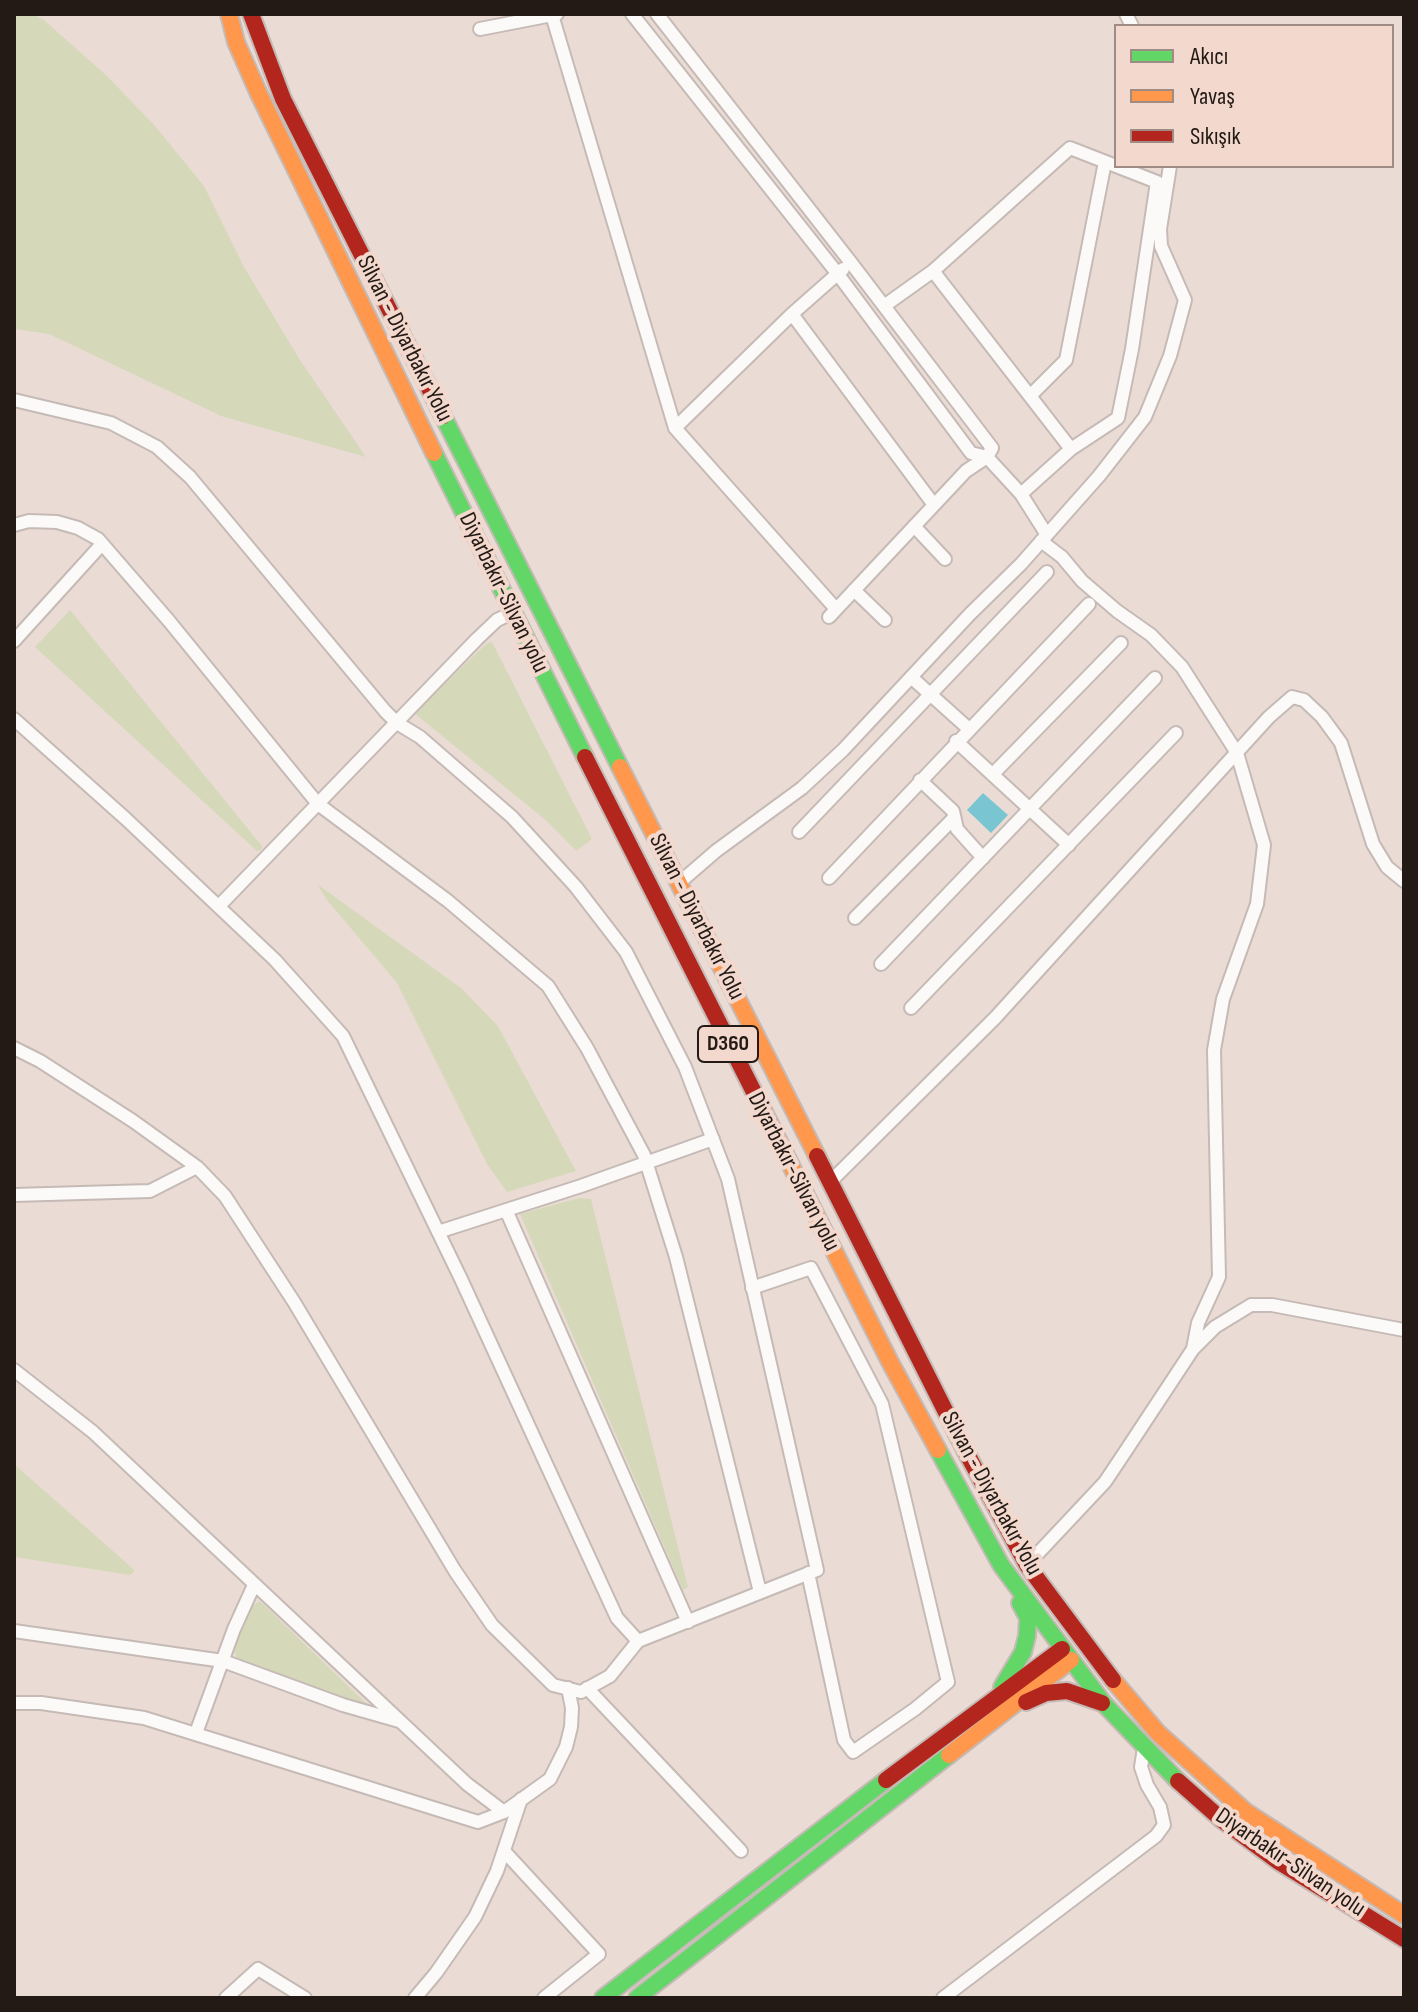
<!DOCTYPE html>
<meta charset="utf-8">
<style>
body{margin:0}
#map{position:relative;width:1418px;height:2012px;overflow:hidden;background:#eadcd5;font-family:"Sofia Sans Condensed",sans-serif}
canvas{display:block}
.frame{position:absolute;inset:0;border:16px solid #231a16;pointer-events:none}
.legend{position:absolute;left:1114px;top:24px;width:280px;height:144px;box-sizing:border-box;background:#f2d8cd;border:2px solid #9f8c84;margin:0;padding:10px 14px;list-style:none;font-size:24px;color:#231a16}
.legend li{display:flex;align-items:center;gap:16px;height:40px}
.legend b{width:40px;border:2px solid #9f8c84}
</style>
<div id="map">
<canvas width="1418" height="2012"></canvas>
<div class="frame"></div>
<ul class="legend">
<li><b style="height:10px;background:#63d668"></b>Akıcı</li>
<li><b style="height:10px;background:#ff974d"></b>Yavaş</li>
<li><b style="height:10px;background:#b3261e"></b>Sıkışık</li>
</ul>
</div>
<script>
const g = document.querySelector('canvas').getContext('2d');
g.lineJoin = 'round';
function fill(path, color) { g.fillStyle = color; g.fill(path, 'evenodd'); }
const shape = rows => new Path2D(rows.map(r => 'M' + r).join(''));
function trace(path, color, width, dash) { g.strokeStyle = color; g.lineWidth = width; g.lineCap = dash ? 'butt' : 'round'; g.setLineDash(dash || []); g.stroke(path); }
function label(font, color, halo, rows, align = 'center') {
  g.font = font + ' "Sofia Sans Condensed",sans-serif'; g.lineWidth = 8; g.setLineDash([]); g.textBaseline = 'middle'; g.strokeStyle = halo; g.fillStyle = color; for (const [text, x, y, turn = 0] of rows) {
    g.save(); g.translate(x, y); g.rotate((+turn || 0) * Math.PI / 180); g.textAlign = isNaN(turn) ? turn : align; if (halo) g.strokeText(text, 0, 0); g.fillText(text, 0, 0); g.restore();
  }
}
fill(shape([
 [14,14,31,14,43,19,107,76,155,126,204,186,244,267,300,360,366,457,221,416,49,334,14,329],
 [70,610,262,846,261,850,257,851,35,647],
 [492,642,592,839,576,851,548,822,414,713,487,643],
 [317,884,461,988,498,1026,576,1171,507,1192,487,1164,397,983,327,900],
 [579,1198,591,1199,688,1587,683,1590,520,1214],
 [14,1464,122,1559,135,1571,130,1575,14,1557],
 [260,1601,373,1710,237,1658,234,1650,249,1608]
]), '#d6d8ba');
fill(shape([
 [983,793,1008,815,991,833,967,810]
]), '#79c6d2');
const street = shape([
 [632,14,837,273,971,453,987,457,1021,494,1047,535],
 [657,14,852,264,992,448,987,457,966,471,829,617],
 [1126,14,1132,26],
 [552,15,675,428,836,609],
 [480,29,557,14],
 [933,271,1071,449],
 [884,306,933,271,1070,148,1157,182,1132,349,1118,418,1071,449,1021,494],
 [792,314,934,505],
 [1030,396,1066,360,1105,162],
 [14,400,111,423,157,447,190,477,385,711,397,723,420,737,512,817,576,887,626,952,685,1067,728,1179,817,1570,638,1641,610,1676,581,1692,553,1685,492,1625,455,1571,294,1302,225,1196,197,1167,133,1121,40,1061,14,1048],
 [675,428,792,314,843,269],
 [14,525,29,521,57,522,78,528,98,539,169,621,318,804,448,901,548,986,587,1048,644,1155,676,1257,760,1592],
 [914,526,945,559],
 [854,590,885,620],
 [14,641,102,544],
 [911,677,969,729],
 [14,719,126,819,275,960,343,1036,461,1279,617,1618,638,1641],
 [956,741,1069,845],
 [993,774,1121,643],
 [920,780,953,811,957,829,983,858],
 [799,832,1047,572],
 [829,878,1089,604],
 [679,883,716,851,802,788,843,750,970,614,1021,564,1099,476,1145,417,1170,356,1185,300,1161,246,1160,229,1170,166],
 [219,906,477,639,497,620,512,613],
 [855,918,953,819],
 [881,964,1155,678],
 [911,1008,1176,733],
 [830,1182,995,1018,1269,717,1292,697,1304,700,1322,717,1341,743,1373,844,1387,867,1404,881],
 [14,1195,150,1191,197,1167],
 [506,1210,688,1622],
 [438,1232,581,1186,713,1139],
 [752,1288,811,1268,882,1404,948,1682,915,1709,853,1752,844,1740,808,1573],
 [1193,1349,1215,1327,1251,1305,1272,1305,1404,1330],
 [14,1370,93,1432,467,1784,504,1812],
 [1027,1565,1105,1482,1127,1449,1193,1349,1198,1323,1219,1277,1214,1050,1223,999,1257,904,1264,845,1237,753,1182,667,1151,635,1117,611,1082,581,1062,557,1041,541],
 [14,1631,223,1661,343,1705,399,1721],
 [587,1688,741,1851],
 [14,1703,41,1703,144,1718,478,1822,504,1812,550,1779,566,1747,571,1727,572,1708,568,1688],
 [196,1733,234,1629,254,1585],
 [504,1851,599,1954,544,1998],
 [226,1998,258,1969,305,1998],
 [415,1998,436,1973,475,1917,497,1871,521,1799],
 [943,1998,1156,1836,1164,1825,1160,1807,1147,1785,1141,1767,1144,1748]
]);
const fast = shape([
 [443,416,620,767],
 [434,453,585,757],
 [938,1450,1001,1565,1104,1704,1178,1781],
 [1002,1687,1023,1652,1027,1636,1028,1618,1020,1603],
 [603,1998,886,1780],
 [637,1998,949,1755]
]);
const slow = shape([
 [229,14,236,42,258,92,434,453],
 [620,767,817,1156],
 [769,1122,890,1362,938,1450],
 [1113,1680,1158,1733,1246,1812,1404,1915],
 [949,1755,1071,1660]
]);
const jam = shape([
 [251,14,283,99,443,416],
 [585,757,769,1122],
 [817,1156,966,1452,1027,1565,1113,1680],
 [1026,1702,1046,1693,1067,1691,1102,1703],
 [886,1780,1062,1649],
 [1178,1781,1222,1820,1279,1862,1404,1939]
]);
trace(street, '#c5bab5', 16);
trace(fast, '#c5bab5', 20);
trace(slow, '#c5bab5', 20);
trace(jam, '#c5bab5', 20);
trace(street, '#fcfaf9', 12);
trace(fast, '#63d668', 16);
trace(slow, '#ff974d', 16);
trace(jam, '#b3261e', 16);
for (const [x, y, w] of [
 [728,1044,60]
]) { const box = new Path2D(); box.roundRect(x - w / 2, y - 18, w, 36, 6); g.fillStyle = '#f2d8cd'; g.fill(box); trace(box, '#231a16', 2); }
label('bold 22px', '#231a16', null, [
 ["D360",728,1044]
]);
label('24px', '#231a16', '#f2d8cd', [
 ["Silvan - Diyarbakır Yolu",404,339,63],
 ["Diyarbakır-Silvan yolu",503,593,64],
 ["Silvan - Diyarbakır Yolu",696,917,63],
 ["Diyarbakır-Silvan yolu",793,1172,63],
 ["Silvan - Diyarbakır Yolu",991,1494,61],
 ["Diyarbakır-Silvan yolu",1290,1863,34]
]);
</script>
